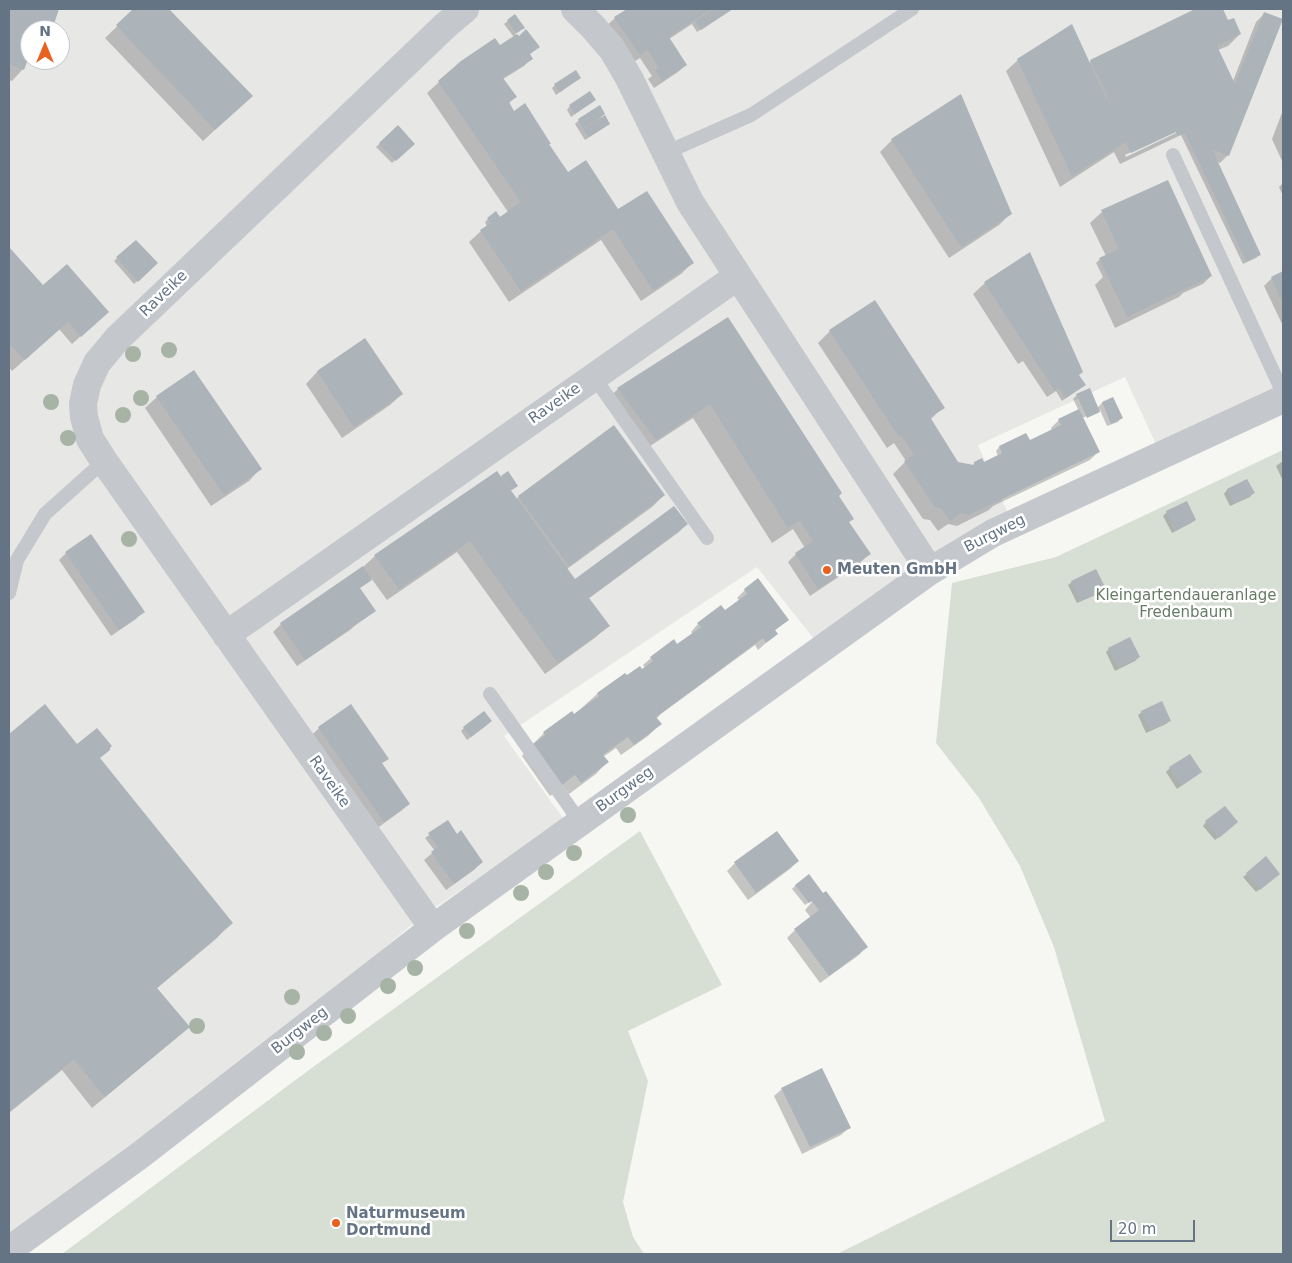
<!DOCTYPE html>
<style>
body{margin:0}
#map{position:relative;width:1292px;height:1263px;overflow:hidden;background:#f6f7f3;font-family:"DejaVu Sans",sans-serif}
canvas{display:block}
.frame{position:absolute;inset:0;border:10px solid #647485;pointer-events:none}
.north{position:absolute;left:20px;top:20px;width:50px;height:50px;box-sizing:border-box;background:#fff;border:1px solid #c1c7ce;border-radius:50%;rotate:0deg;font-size:14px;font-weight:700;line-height:20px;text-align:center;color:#647485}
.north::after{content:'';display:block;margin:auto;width:18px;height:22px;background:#ea601f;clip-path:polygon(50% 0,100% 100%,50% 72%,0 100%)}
.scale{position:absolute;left:1110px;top:1220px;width:85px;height:22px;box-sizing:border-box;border:2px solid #647485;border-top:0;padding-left:6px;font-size:15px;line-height:18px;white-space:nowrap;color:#647485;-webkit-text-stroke:4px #fff;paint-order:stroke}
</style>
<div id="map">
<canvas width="1292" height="1263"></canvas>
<div class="frame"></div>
<div class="north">N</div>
<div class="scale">20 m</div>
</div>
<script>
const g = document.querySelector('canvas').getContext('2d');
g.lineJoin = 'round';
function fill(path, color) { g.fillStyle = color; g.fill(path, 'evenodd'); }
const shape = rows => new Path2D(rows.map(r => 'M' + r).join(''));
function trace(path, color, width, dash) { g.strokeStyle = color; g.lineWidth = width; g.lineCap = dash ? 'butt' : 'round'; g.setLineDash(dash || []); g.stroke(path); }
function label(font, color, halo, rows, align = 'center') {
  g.font = font + ' "DejaVu Sans",sans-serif'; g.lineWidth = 5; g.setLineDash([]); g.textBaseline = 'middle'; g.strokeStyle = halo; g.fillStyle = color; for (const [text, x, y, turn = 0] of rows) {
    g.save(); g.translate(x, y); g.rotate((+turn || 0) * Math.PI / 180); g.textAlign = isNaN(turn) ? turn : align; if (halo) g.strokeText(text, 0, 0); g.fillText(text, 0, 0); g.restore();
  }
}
fill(shape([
 [9,9,1283,9,1283,383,1159,451,1125,377,978,445,1011,520,814,639,757,567,504,736,565,821,422,916,139,1156,9,1250],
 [30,30,60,30,60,60,30,60]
]), '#e7e8e6');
fill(shape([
 [1283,450,1283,1254,837,1254,1105,1121,1054,947,1020,866,979,798,936,743,952,583,1056,557],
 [640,831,722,985,628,1031,648,1081,623,1202,633,1237,644,1254,62,1254,309,1070]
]), '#d7ded4');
fill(shape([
 [9,9,58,9,51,30,30,30,30,50,23,69,12,81,9,80],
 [135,9,167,9,251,96,203,141,105,38],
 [629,9,732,9,697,32,692,24,669,39,686,65,678,72,654,88,648,79,652,76,640,58,627,66,603,29,615,18],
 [1198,9,1221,9,1228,22,1240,34,1228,46,1218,50,1233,81,1256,22,1264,14,1228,155,1220,163,1216,161,1260,254,1256,258,1243,264,1181,135,1120,164,1114,152,1060,187,1006,71,1018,60,1088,64,1091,61],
 [1180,128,1176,133,1126,157,1125,155],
 [515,16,520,31,515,34,519,38,538,47,529,55,532,58,524,66,503,79,515,97,508,104,514,112,548,145,566,172,618,211,692,263,681,274,641,301,601,240,509,302,469,242,481,231,487,227,485,222,488,219,495,220,508,212,427,93,461,62,499,47,514,37,504,24],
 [580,78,556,95,552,88,555,85],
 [960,95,1011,213,999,225,949,258,880,152,892,140],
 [594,100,571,117,567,110,570,106],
 [1283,110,1283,163,1272,139],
 [604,114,597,121,609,124,605,127,585,140,575,124,579,120],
 [398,127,413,143,392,163,376,147],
 [1283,183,1283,196,1279,187],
 [1102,212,1211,276,1203,284,1183,293,1179,297,1115,328,1095,285,1103,277,1096,263,1100,259,1106,256,1090,223],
 [9,248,43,287,100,319,72,344,59,329,12,371,9,367],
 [117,258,156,263,134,284,114,261],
 [1283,273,1283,326,1264,286,1272,278],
 [985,283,1078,376,1080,388,1062,401,1056,391,1047,397,1023,361,1018,364,973,294],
 [728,319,852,519,848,523,869,554,861,562,810,596,788,562,796,554,805,548,793,529,772,543,693,418,644,450,606,400,618,389],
 [830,331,943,407,930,420,957,463,972,466,975,463,983,463,998,456,996,451,999,447,1026,435,1024,444,1052,431,1051,428,1059,420,1079,411,1073,399,1077,395,1097,408,1102,403,1112,399,1121,418,1118,422,1107,426,1100,410,1096,414,1096,412,1080,419,1098,452,1090,460,993,506,989,510,957,526,948,524,938,531,930,520,923,519,893,474,906,461,894,443,887,448,818,343],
 [365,339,402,394,390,405,342,438,306,384,317,372],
 [157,397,260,469,249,481,211,506,145,408],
 [613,427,664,495,652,507,567,569,575,581,687,524,679,532,588,599,608,626,596,637,545,674,457,552,387,600,371,578,359,588,355,625,350,630,297,666,273,632,281,624,362,568,375,556,502,477,513,489,510,491,516,499],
 [1283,461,1283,481,1276,466],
 [1247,480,1253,493,1250,497,1230,506,1224,494,1227,490],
 [1167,512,1195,520,1191,523,1172,533,1163,516],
 [66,553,143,611,136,619,111,636,59,560],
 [1072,582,1104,589,1100,593,1077,603,1068,585],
 [745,590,788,620,774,631,776,634,758,650,755,645,661,714,656,719,660,724,648,736,621,755,616,748,603,757,607,762,596,774,569,794,563,786,550,796,522,756,533,744,544,733,573,716,597,694,625,675,626,677,642,671,645,668,643,665,651,658,677,645,693,634,691,632,698,624,724,611,740,601,737,598],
 [1109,649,1139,657,1135,661,1115,671,1106,652],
 [45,706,77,746,99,758,231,923,216,939,156,989,188,1027,176,1038,92,1108,62,1070,9,1113,9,736],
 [1142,712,1169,721,1166,724,1146,733,1138,715],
 [487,725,467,740,461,731,464,728],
 [319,728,387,759,381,764,408,804,401,811,376,829,311,736],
 [1170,768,1197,775,1177,789,1166,772],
 [447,822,457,836,482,862,474,870,446,890,424,860,435,851,425,838],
 [1206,822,1233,826,1215,840,1203,826],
 [798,861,790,869,748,900,727,871,735,863],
 [1247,874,1275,877,1256,892,1243,877],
 [796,885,866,947,859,955,820,983,787,938,795,930,811,918,805,910,812,902,811,901,805,905,792,889],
 [782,1089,849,1128,841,1135,802,1154,774,1096]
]), '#0003');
fill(shape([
 [9,9,59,9,52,30,30,30,30,54,24,70,9,64],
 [133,9,169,9,253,96,215,130,116,25],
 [627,9,711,9,669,37,687,65,662,81,655,70,659,68,648,50,640,55,614,17],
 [715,9,733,9,701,30,695,21],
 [1195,9,1223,9,1228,20,1234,18,1241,34,1217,46,1235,84,1264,12,1283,19,1229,156,1212,149,1261,255,1246,261,1185,133,1178,136,1176,132,1131,153,1126,142,1072,176,1017,59,1072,24,1106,98,1108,98,1090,60],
 [515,14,525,28,516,33,507,20],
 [526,29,540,47,530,54,533,59,503,78,517,97,509,102,514,111,525,103,551,144,549,144,568,172,586,160,618,209,647,191,694,263,653,290,613,229,521,291,480,230,491,223,487,218,496,211,500,217,521,202,438,81,461,61,495,38,500,45,517,34,519,36],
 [576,70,581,78,560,92,554,84],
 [590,91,596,100,575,114,569,105],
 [961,94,1012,214,961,247,891,139],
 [600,105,605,114,583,128,578,119],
 [605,115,610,124,589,137,583,129],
 [398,125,415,144,396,161,379,143],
 [1168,180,1212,276,1127,317,1099,258,1119,249,1101,210],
 [136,240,158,263,138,282,116,257],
 [9,247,43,285,67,264,109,312,81,337,68,322,25,360,9,343],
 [1030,252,1083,372,1079,375,1086,385,1066,398,1059,388,1055,391,984,282],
 [1283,271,1283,303,1271,277],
 [875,300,945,408,930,417,958,462,974,465,974,462,982,458,984,462,1002,453,999,446,1026,433,1030,440,1061,425,1058,419,1079,409,1100,452,969,515,961,513,950,521,942,509,935,507,904,461,914,455,902,436,899,437,829,330],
 [728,317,842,493,839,496,854,519,849,522,871,554,818,589,795,553,813,541,800,521,788,528,710,404,656,440,617,388],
 [365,338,403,394,354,427,317,371],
 [194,370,262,469,224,495,156,396],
 [1090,388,1100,412,1087,418,1076,394],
 [1113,397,1123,418,1111,424,1102,402],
 [614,425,665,495,569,566,518,496],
 [497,471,575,579,674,506,688,524,589,598,610,626,558,663,470,541,399,589,374,555],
 [508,471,518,486,512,490,501,476],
 [1247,479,1255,493,1234,504,1227,489],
 [1187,501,1196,520,1175,531,1166,511],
 [91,534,145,612,119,630,65,552],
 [363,566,372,580,360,588,376,611,305,660,280,623],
 [1096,569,1106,589,1080,601,1071,581],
 [758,578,789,620,775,630,778,634,766,643,763,638,656,717,662,724,634,745,628,737,603,755,609,762,581,783,575,775,562,785,533,744,545,735,543,732,572,711,574,714,586,705,599,696,597,693,625,673,627,675,640,666,642,669,653,661,650,657,674,639,677,644,701,627,697,623,721,605,725,610,747,594,744,589],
 [1130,637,1140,657,1118,668,1108,648],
 [1162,701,1171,721,1150,730,1141,711],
 [45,704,77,744,97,728,112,746,110,748,110,750,100,758,233,923,157,988,190,1027,105,1097,74,1059,9,1112,9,734],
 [351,704,389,759,382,763,410,804,384,822,318,727],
 [484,711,492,721,471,737,463,727],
 [1190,754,1202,772,1181,786,1169,767],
 [1225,806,1238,822,1219,838,1205,821],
 [448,820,457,834,461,830,483,862,454,884,431,852,438,847,428,833],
 [777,831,799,861,756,893,734,862],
 [1266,856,1280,874,1260,890,1246,873],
 [809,874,823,893,826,891,868,947,829,976,794,929,819,910,812,901,809,903,795,885],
 [822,1068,851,1128,810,1147,781,1088]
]), '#acb3b9');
trace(shape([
 [665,153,751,115,912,9],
 [1173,155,1283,393],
 [594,377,707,538],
 [9,593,17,560,45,514,104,461],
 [490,694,580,822]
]), '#c4c7cb', 14);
trace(shape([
 [575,9,593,27,612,49,629,78,690,202,930,571],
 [226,635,738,276],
 [433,928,104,461,90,439,84,417,83,404,87,385,97,363,117,339,446,25,465,9],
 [9,1250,139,1156,433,928,930,571,993,533,1283,399]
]), '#c4c7cb', 28);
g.fillStyle = '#a7b3a4';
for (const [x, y] of [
 [169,350],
 [133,354],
 [141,398],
 [51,402],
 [123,415],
 [68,438],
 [129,539],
 [628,815],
 [574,853],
 [546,872],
 [521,893],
 [467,931],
 [415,968],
 [388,986],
 [292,997],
 [348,1016],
 [197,1026],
 [324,1033],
 [297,1052]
]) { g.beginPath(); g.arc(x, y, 8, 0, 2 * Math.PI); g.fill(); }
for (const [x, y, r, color] of [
 [827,570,5,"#ea601f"],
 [336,1223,5,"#ea601f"]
]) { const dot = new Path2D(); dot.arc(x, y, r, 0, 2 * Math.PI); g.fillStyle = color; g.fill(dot); trace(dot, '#fff', 2); }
label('15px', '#647485', '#fff', [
 ["Raveike",164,294,-44],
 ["Raveike",555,404,-35],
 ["Burgweg",995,534,-27],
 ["Raveike",329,782,55],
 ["Burgweg",625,790,-36],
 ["Burgweg",300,1031,-38]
]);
label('bold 15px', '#647485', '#fff', [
 ["Meuten GmbH",837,570],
 ["Naturmuseum",346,1214],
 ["Dortmund",346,1231]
], 'left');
label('15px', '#667c63', '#fff', [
 ["Kleingartendaueranlage",1186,596],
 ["Fredenbaum",1186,613]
]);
</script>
